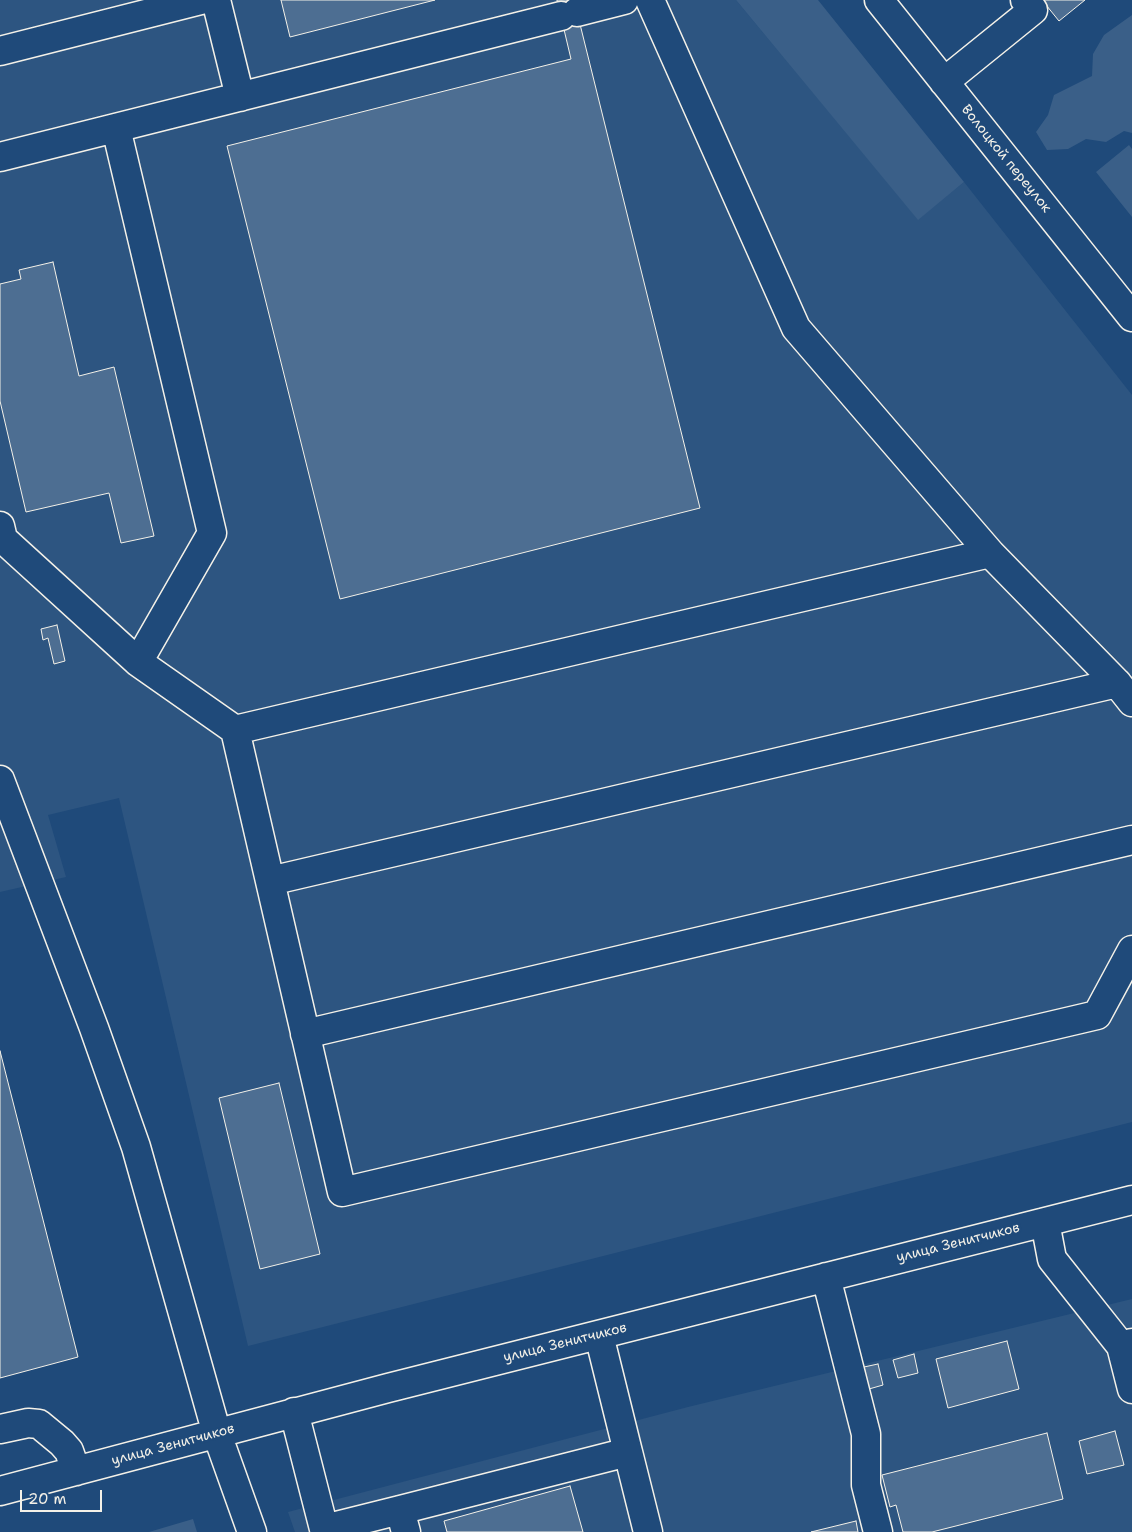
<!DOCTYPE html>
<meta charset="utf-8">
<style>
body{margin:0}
#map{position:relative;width:1132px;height:1532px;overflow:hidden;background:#1f4a7a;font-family:"Shantell Sans",sans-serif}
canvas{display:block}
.scale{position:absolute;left:20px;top:1490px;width:82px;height:22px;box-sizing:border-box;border:2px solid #f4f1e8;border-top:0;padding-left:6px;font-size:15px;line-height:18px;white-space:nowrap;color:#f4f1e8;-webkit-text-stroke:4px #1f4a7a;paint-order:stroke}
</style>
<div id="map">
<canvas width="1132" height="1532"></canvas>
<div class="scale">20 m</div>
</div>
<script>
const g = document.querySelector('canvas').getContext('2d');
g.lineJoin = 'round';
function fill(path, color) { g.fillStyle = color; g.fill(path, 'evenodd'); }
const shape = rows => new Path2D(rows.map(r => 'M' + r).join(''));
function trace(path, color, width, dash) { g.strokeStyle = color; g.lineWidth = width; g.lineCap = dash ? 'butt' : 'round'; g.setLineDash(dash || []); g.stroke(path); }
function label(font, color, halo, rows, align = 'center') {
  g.font = font + ' "Shantell Sans",sans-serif'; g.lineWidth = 5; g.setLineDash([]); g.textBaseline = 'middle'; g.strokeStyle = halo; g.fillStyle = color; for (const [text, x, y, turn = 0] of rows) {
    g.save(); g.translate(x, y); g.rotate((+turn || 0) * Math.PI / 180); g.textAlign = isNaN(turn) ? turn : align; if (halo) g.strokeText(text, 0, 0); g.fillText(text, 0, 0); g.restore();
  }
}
fill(shape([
 [0,0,736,0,918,219,964,182,1132,395,1132,1122,248,1346,119,798,48,815,66,877,0,892],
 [1132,1299,1132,1532,295,1532,288,1512,688,1407]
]), '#2d5581');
fill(shape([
 [736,0,818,0,964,182,918,220],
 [1132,15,1132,133,1124,131,1106,142,1086,139,1068,149,1047,150,1036,132,1048,115,1054,95,1092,76,1093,54,1104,35],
 [1129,145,1132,149,1132,217,1096,172],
 [193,1519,197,1532,149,1532]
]), '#3a5f88');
const building = shape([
 [281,0,435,0,290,37,281,0],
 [557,0,574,0,700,508,340,599,227,146,571,59,557,0],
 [1042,0,1085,0,1059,21,1042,0],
 [53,262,79,376,114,367,154,536,121,543,109,493,26,512,0,401,0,284,21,279,19,270,53,262],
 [57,625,65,661,54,664,48,638,43,640,41,629,57,625],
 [0,1051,78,1357,0,1378,0,1051],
 [279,1083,320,1254,260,1269,219,1098,279,1083],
 [1007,1341,1019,1389,948,1408,936,1359,1007,1341],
 [914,1354,918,1373,898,1378,893,1360,914,1354],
 [878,1364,883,1385,869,1389,864,1367,878,1364],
 [1115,1431,1124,1465,1087,1474,1079,1441,1115,1431],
 [1047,1433,1063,1499,932,1532,903,1532,896,1505,890,1507,882,1475,1047,1433],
 [570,1486,583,1532,447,1532,444,1521,570,1486],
 [856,1521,858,1532,811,1532,856,1521]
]);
fill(building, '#4d6e92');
trace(building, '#f4f1e8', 1);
const minor = shape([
 [216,0,240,97],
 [650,0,796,328,990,553],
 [879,0,1132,317],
 [577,12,624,0],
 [0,51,201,0],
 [944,82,1033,10,1025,0],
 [116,128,212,533,138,662],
 [0,157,561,16],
 [0,526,3,539,138,662,235,730],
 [1132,702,1117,683,990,553,235,730,342,1192,1097,1015,1132,950],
 [0,780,94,1028,136,1147,217,1434,252,1532],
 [270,881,1117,683],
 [305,1034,1132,840],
 [1045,1222,1052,1259,1121,1346,1132,1343],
 [826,1277,866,1434,866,1485,878,1532],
 [1121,1346,1132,1389],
 [294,1412,324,1529,400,1510,628,1452,599,1335],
 [0,1429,28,1423,39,1424,62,1443,69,1451,76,1471],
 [628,1452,648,1532],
 [0,1491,388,1388,1132,1200],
 [400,1510,406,1532]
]);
trace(minor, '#f4f1e8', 31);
trace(minor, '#1f4a7a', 28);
label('14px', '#f4f1e8', '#1f4a7a', [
 ["Волоцкой переулок",1006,159,51],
 ["улица Зенитчиков",958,1243,-14],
 ["улица Зенитчиков",565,1343,-14],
 ["улица Зенитчиков",173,1445,-15]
]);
</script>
